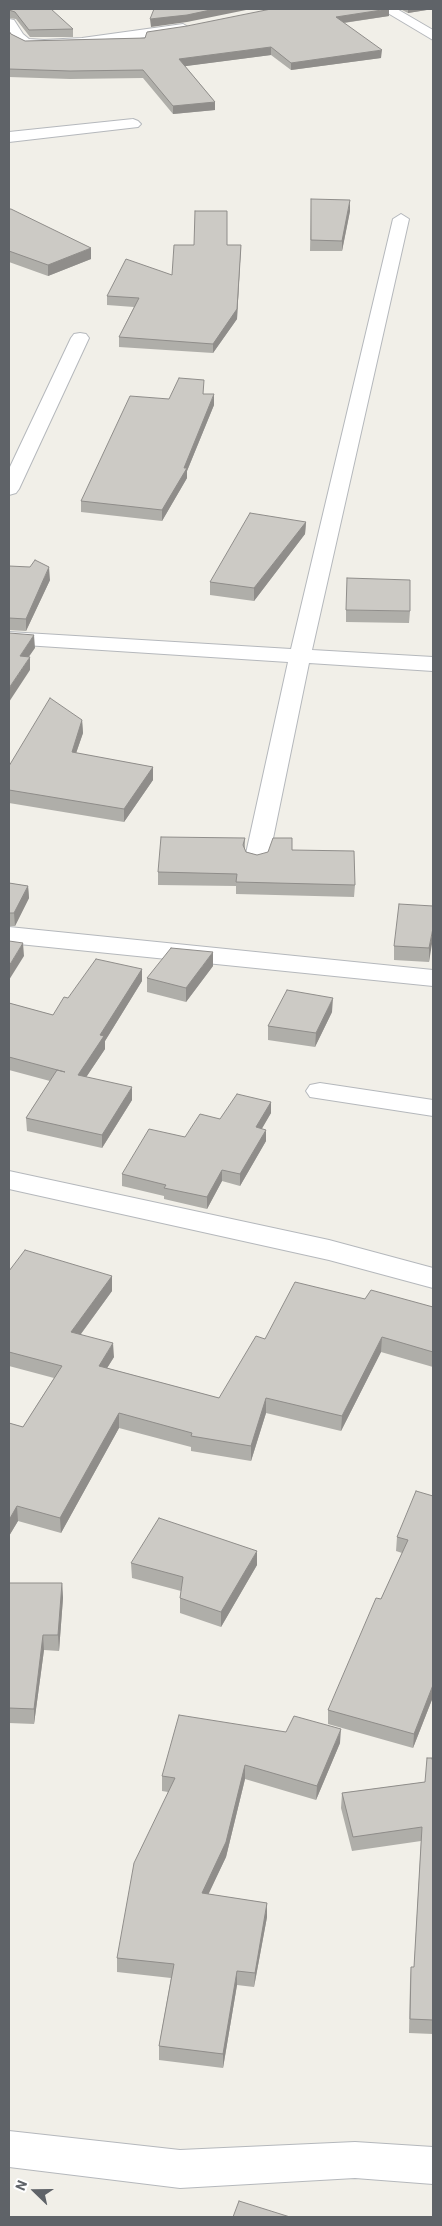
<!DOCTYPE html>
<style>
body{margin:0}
#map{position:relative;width:442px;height:2226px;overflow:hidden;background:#f1efe8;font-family:Barlow,sans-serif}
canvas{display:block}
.frame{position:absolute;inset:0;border:10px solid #5f6368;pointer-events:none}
.north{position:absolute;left:10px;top:2166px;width:50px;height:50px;-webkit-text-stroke:4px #fff;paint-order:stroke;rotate:292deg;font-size:14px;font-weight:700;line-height:20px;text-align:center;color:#5f6368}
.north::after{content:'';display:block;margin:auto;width:18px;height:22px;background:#5f6368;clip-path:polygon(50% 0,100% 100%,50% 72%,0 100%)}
</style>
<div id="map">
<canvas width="442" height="2226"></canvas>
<div class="frame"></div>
<div class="north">N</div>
</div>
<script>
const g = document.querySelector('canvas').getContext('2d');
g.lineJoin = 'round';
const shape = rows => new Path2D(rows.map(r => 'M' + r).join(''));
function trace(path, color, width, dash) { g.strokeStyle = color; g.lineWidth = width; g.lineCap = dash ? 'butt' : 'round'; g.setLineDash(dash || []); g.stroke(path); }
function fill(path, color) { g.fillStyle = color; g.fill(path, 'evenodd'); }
const minor = shape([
 [381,9,397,9,433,30,433,40,381,9],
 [9,19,14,20,23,34,29,39,44,40,82,38,183,24,190,28,183,32,82,46,44,48,20,46,12,40,9,35,9,19],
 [133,119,138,121,141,124,138,127,9,142,9,132,133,119],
 [401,214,409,219,312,650,433,657,433,671,309,663,269,858,266,863,257,865,248,863,245,858,288,662,9,644,9,632,291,649,393,219,401,214],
 [80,333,86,334,89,338,19,489,16,493,9,495,9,469,71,338,74,334,80,333],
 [9,927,433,970,433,986,9,943,9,927],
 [320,1083,433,1100,433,1116,310,1097,306,1091,310,1085,320,1083],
 [9,1171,329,1240,433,1268,433,1288,329,1260,9,1189,9,1171],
 [9,2131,180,2150,355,2142,433,2147,433,2184,355,2178,180,2188,9,2167,9,2131]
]);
trace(minor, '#b5b8bc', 2);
fill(minor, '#fff');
fill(shape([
 [9,9,73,29,73,37,30,37,16,19,9,18],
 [389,9,389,16,344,23,381,58,291,70,271,55,185,66,215,102,215,110,173,114,143,78,70,79,9,77,9,31,11,34,25,41,145,38],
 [400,9,433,9,408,13],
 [311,199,350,211,342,251,310,251],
 [9,209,91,259,48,276,9,262],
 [227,245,241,245,237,319,213,353,119,347,119,337,134,307,107,305,107,296,172,275],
 [204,394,214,405,187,471,187,478,162,521,81,512,81,501,169,399],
 [306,522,305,534,254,601,210,595,210,582],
 [9,566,50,580,26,631,9,630],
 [346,610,410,611,409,623,346,622],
 [82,720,83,733,76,753,153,767,153,780,124,822,9,803,9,766],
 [245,838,245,849,246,852,257,855,292,850,355,885,354,897,236,894,236,886,158,885,158,872],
 [9,883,28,886,29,898,15,926,9,926],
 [433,906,429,962,394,960,394,946],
 [213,966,186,1002,147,992,147,978],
 [142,969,142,981,105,1041,105,1049,86,1077,132,1100,102,1148,27,1131,26,1118,50,1081,9,1070,9,1003,53,1015,68,998],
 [332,1012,315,1047,268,1040,268,1026],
 [271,1102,271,1113,261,1129,266,1141,240,1186,222,1181,207,1209,164,1199,164,1196,122,1186,122,1174,185,1137,220,1119],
 [9,1271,112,1276,112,1291,81,1334,114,1357,107,1368,219,1398,265,1339,365,1299,433,1307,433,1367,381,1352,341,1431,266,1413,251,1461,191,1451,191,1447,119,1428,61,1533,18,1521,9,1536,9,1423,23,1427,54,1378,9,1366],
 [433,1496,433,1697,413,1748,328,1724,328,1710,381,1599,402,1553,396,1551,397,1537],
 [131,1563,257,1565,221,1627,180,1613,180,1598,181,1591,132,1578],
 [9,1583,62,1583,63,1598,59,1651,44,1650,34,1724,9,1723],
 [340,1743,316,1800,245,1779,226,1857,208,1894,267,1903,267,1917,254,1987,237,1985,223,2068,159,2060,159,2046,171,1978,117,1972,117,1958,168,1792,162,1791,162,1776],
 [433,1763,433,2034,409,2033,410,1981,411,1967,414,1967,421,1841,352,1851,341,1808,342,1793,425,1782]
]), '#afaea9');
fill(shape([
 [215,9,251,9,187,22,151,27,150,19],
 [389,9,389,16,335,24,336,17],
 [408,9,433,9,408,13],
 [271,47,271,55,179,67,179,59],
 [382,50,381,58,291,70,291,63],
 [215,102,215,110,173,114,173,106],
 [350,200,350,211,342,251,342,241],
 [241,245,237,319,213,353,213,344],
 [91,248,91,259,48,276,48,265],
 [214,394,214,405,187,471,187,478,162,521,162,510,184,468],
 [306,522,305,534,254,601,254,588],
 [49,567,50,580,26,631,26,619],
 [34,635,35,648,21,668,20,656],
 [30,657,30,670,9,702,9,688],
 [82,720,83,733,72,765,72,752],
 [153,767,153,780,124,822,124,809],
 [28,886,29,898,15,926,14,913],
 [433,928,433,938,429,962,429,948],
 [23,943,24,956,9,980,9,966],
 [213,952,213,966,186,1002,186,988],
 [142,969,142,981,105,1041,105,1049,79,1088,78,1075,100,1035],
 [333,998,332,1012,315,1047,316,1033],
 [132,1087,132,1100,102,1148,102,1135],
 [271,1102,271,1113,256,1139,256,1127],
 [266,1130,266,1141,240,1186,240,1174],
 [222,1170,222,1181,207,1209,207,1197],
 [112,1276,112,1291,72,1346,71,1332],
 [382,1337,381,1352,341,1431,342,1416],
 [113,1343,114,1357,99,1381,99,1366],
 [266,1398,266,1413,251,1461,251,1446],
 [119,1413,119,1428,61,1533,60,1518],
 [17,1506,18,1521,9,1536,9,1520],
 [257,1551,257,1565,221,1627,221,1612],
 [62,1583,63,1598,59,1651,58,1635],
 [43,1635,44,1650,34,1724,34,1709],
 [433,1685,433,1697,413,1748,414,1734],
 [341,1729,340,1743,316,1800,317,1786],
 [245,1765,245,1779,226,1857,202,1908,202,1893],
 [267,1903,267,1917,254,1987,255,1973],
 [237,1971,237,1985,223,2068,223,2054]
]), '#8f8d8a');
const building = shape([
 [9,9,51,9,73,29,29,30,15,12,9,10,9,9],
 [154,9,215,9,187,15,150,19,154,9],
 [271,9,388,9,336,17,382,50,291,63,271,47,179,59,215,102,173,106,143,70,70,71,9,69,9,31,11,34,25,41,145,38,147,32,187,26,271,9],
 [311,199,350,200,342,241,311,240,311,199],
 [9,209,11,209,91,248,48,265,9,251,9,209],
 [195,211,227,211,227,245,241,245,237,309,213,344,119,337,139,298,107,296,126,259,172,275,174,245,194,245,195,211],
 [179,378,204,380,203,394,214,394,184,468,187,468,162,510,81,501,130,396,169,399,179,378],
 [250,513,306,522,254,588,210,582,250,513],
 [35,560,49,567,26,619,9,618,9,566,30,567,35,560],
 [347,578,410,580,410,611,346,610,347,578],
 [9,633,34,635,20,656,30,657,9,688,9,633],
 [50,698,82,720,72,752,153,767,124,809,9,790,9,766,50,698],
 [161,837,245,838,243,845,246,852,257,855,268,852,273,838,292,838,292,850,354,851,355,885,236,882,237,874,158,872,161,837],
 [9,883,28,886,14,913,9,913,9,883],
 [399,904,433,906,433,928,429,948,394,946,399,904],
 [9,941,23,943,9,966,9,941],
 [171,948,213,952,186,988,147,978,171,948],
 [96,959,142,969,100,1035,104,1036,78,1075,132,1087,102,1135,26,1118,57,1070,65,1072,9,1057,9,1003,53,1015,64,997,68,998,96,959],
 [287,990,333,998,316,1033,268,1026,287,990],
 [237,1094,271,1102,256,1127,266,1130,240,1174,222,1170,207,1197,164,1188,166,1185,122,1174,149,1129,185,1137,200,1114,220,1119,237,1094],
 [25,1250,112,1276,71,1332,113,1343,99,1366,219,1398,256,1336,265,1339,295,1282,365,1299,371,1290,433,1307,433,1352,382,1337,342,1416,266,1398,251,1446,191,1436,192,1433,119,1413,60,1518,17,1506,9,1520,9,1423,23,1427,62,1366,9,1352,9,1271,25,1250],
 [416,1491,433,1496,433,1685,414,1734,328,1710,376,1598,381,1599,408,1540,397,1537,416,1491],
 [159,1518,257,1551,221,1612,180,1598,183,1577,131,1563,159,1518],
 [9,1583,62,1583,58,1635,43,1635,34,1709,9,1708,9,1583],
 [179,1715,286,1732,294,1716,341,1729,317,1786,245,1765,226,1842,202,1893,267,1903,255,1973,237,1971,223,2054,159,2046,174,1964,117,1958,134,1863,175,1778,162,1776,179,1715],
 [427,1758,432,1758,433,1763,433,2020,410,2019,411,1967,414,1967,422,1827,353,1837,342,1793,425,1782,427,1758],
 [239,2201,290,2217,233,2217,239,2201]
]);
fill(building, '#cccac5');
trace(building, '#8f8d8a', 1);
</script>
